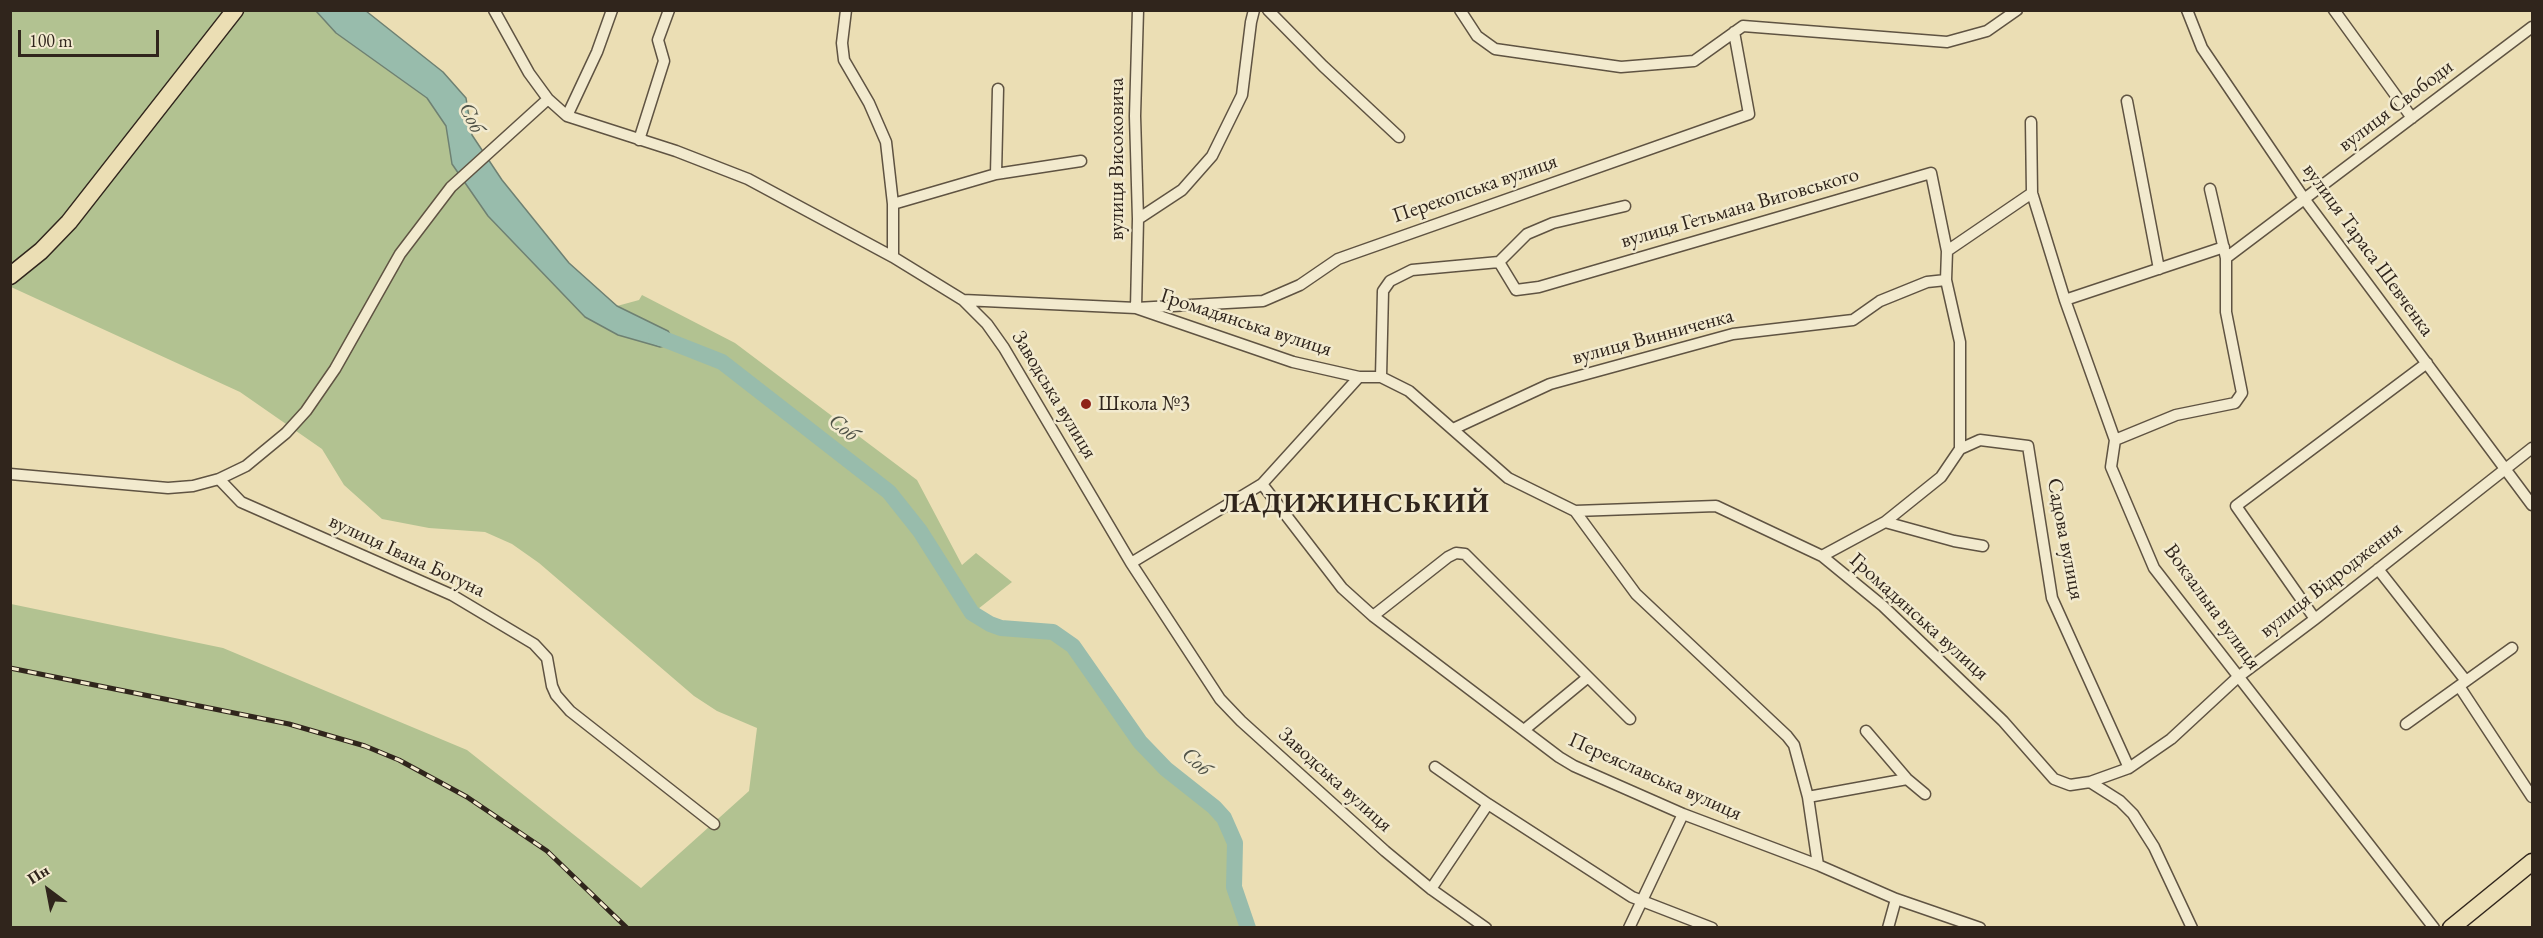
<!DOCTYPE html>
<meta charset="utf-8">
<style>
body{margin:0}
#map{position:relative;width:2543px;height:938px;overflow:hidden;background:#ebdeb4;font-family:"EB Garamond",serif}
canvas{display:block}
.frame{position:absolute;inset:0;border:12px solid #30251c;pointer-events:none}
.north{position:absolute;left:18px;top:860px;width:60px;height:60px;-webkit-text-stroke:4px #f2eace;paint-order:stroke;rotate:328deg;font-size:16px;font-weight:700;line-height:24px;text-align:center;color:#30251c}
.north::after{content:'';display:block;margin:auto;width:21px;height:27px;background:#30251c;clip-path:polygon(50% 0,100% 100%,50% 72%,0 100%)}
.scale{position:absolute;left:18px;top:30px;width:141px;height:27px;box-sizing:border-box;border:3px solid #30251c;border-top:0;padding-left:8px;font-size:18px;line-height:21px;white-space:nowrap;color:#30251c;-webkit-text-stroke:4px #f2eace;paint-order:stroke}
</style>
<div id="map">
<canvas width="2543" height="938"></canvas>
<div class="frame"></div>
<div class="north">Пн</div>
<div class="scale">100 m</div>
</div>
<script>
const g = document.querySelector('canvas').getContext('2d');
g.lineJoin = 'round';
function fill(path, color) { g.fillStyle = color; g.fill(path, 'evenodd'); }
const shape = rows => new Path2D(rows.map(r => 'M' + r).join(''));
function trace(path, color, width, dash) { g.strokeStyle = color; g.lineWidth = width; g.lineCap = dash ? 'butt' : 'round'; g.setLineDash(dash || []); g.stroke(path); }
function label(font, color, halo, rows, align = 'center') {
  g.font = font + ' "EB Garamond",serif'; g.lineWidth = 5; g.setLineDash([]); g.textBaseline = 'middle'; g.strokeStyle = halo; g.fillStyle = color; for (const [text, x, y, turn = 0] of rows) {
    g.save(); g.translate(x, y); g.rotate((+turn || 0) * Math.PI / 180); g.textAlign = isNaN(turn) ? turn : align; if (halo) g.strokeText(text, 0, 0); g.fillText(text, 0, 0); g.restore();
  }
}
fill(shape([
 [10,11,316,11,336,33,427,98,446,126,452,164,488,216,585,317,618,335,660,347,676,344,668,331,617,306,639,300,642,295,735,343,917,480,962,565,976,553,1012,582,973,613,990,624,1000,627,1046,631,1066,639,1084,661,1140,742,1166,769,1214,807,1224,818,1235,843,1234,887,1248,927,11,927,11,604,223,648,467,750,641,888,749,791,757,728,717,711,694,696,539,563,512,544,485,532,429,528,382,519,344,485,322,449,240,392,11,287]
]), '#b2c291');
const water = shape([
 [316,11,366,11,443,72,466,98,472,135,502,180,569,263,617,306,668,331,676,344,660,347,618,335,585,317,488,216,452,164,446,126,427,98,336,33,316,11]
]);
fill(water, '#98bcac');
trace(water, '#6e8072', 1.5);
trace(shape([
 [656,336,722,362,889,492,920,531,972,613,990,624,1001,628,1053,632,1073,646,1140,742,1166,769,1214,807,1224,818,1235,843,1234,887,1248,928]
]), '#98bcac', 16);
const minor = shape([
 [494,10,529,73,548,99,567,116,676,151,748,179,893,257,963,300,987,324,1004,348,1131,563,1220,699,1241,721,1385,851,1431,889,1486,928],
 [846,10,842,43,844,60,869,103,886,142,893,204,893,257],
 [1138,10,1135,116,1138,219,1136,308,1263,301,1300,285,1338,259,1352,254,1749,114,1734,32],
 [1268,10,1323,66,1399,137],
 [1460,10,1477,36,1495,49,1621,67,1694,61,1743,26,1947,42,1987,31,2017,10],
 [2187,10,2202,48,2305,200,2532,505],
 [2334,10,2412,118],
 [2127,101,2159,269],
 [567,116,597,52,612,10],
 [2031,122,2032,193,2065,300,2115,440,2111,467,2154,568,2434,928],
 [639,140,664,61,658,40,669,10],
 [996,174,998,89],
 [893,204,996,174,1081,161],
 [1138,219,1182,190,1212,156,1242,95,1251,22,1254,10],
 [1947,251,2032,193],
 [2226,258,2532,27],
 [1499,262,1516,290,1539,287,1931,173,1947,251,1946,280,1960,342,1960,449,1941,477,1885,522,1822,556],
 [963,300,1136,308,1293,362,1359,377,1381,377,1409,391,1508,478,1575,511,1716,506,1822,556,1883,606,2003,721,2054,779,2070,785,2090,782,2120,801,2133,814,2154,847,2192,928],
 [2065,300,2224,247],
 [1381,377,1383,291,1390,281,1412,270,1499,262,1527,234,1553,223,1625,206],
 [1453,429,1550,384,1733,334,1853,320,1880,301,1927,282,1946,280],
 [2115,440,2176,415,2235,403,2242,393,2226,312,2226,258,2210,189],
 [1960,449,1980,440,2028,446,2052,598,2129,768],
 [10,474,168,488,193,486,219,479,246,466,286,433,306,411,335,369,400,254,451,187,548,99],
 [219,479,241,502,452,595,534,644,547,658,552,686,556,695,570,711,714,824],
 [1262,484,1342,588,1373,616,1559,757,1574,766,1683,814,1818,865,1896,899,1980,928],
 [1575,511,1636,594,1787,736,1794,745,1808,797,1818,865],
 [1885,522,1954,541,1983,546],
 [1131,563,1262,484,1359,377],
 [2378,569,2466,681],
 [1373,616,1448,557,1456,553,1465,554,1630,719],
 [2315,619,2236,506,2427,363],
 [2459,686,2532,797],
 [2406,724,2512,648],
 [1524,730,1587,678],
 [1866,731,1907,779,1925,794],
 [1435,767,1488,804,1632,897,1712,928],
 [2090,782,2129,768,2171,739,2238,677,2315,619,2532,448],
 [1808,797,1907,779],
 [1431,889,1488,804],
 [1629,928,1683,814],
 [1888,928,1896,899]
]);
const primary = shape([
 [2451,928,2532,862]
]);
const trunk = shape([
 [10,276,41,251,69,222,235,10]
]);
trace(minor, '#5f5342', 13);
trace(primary, '#30251c', 19);
trace(trunk, '#30251c', 19);
trace(minor, '#f2eace', 10);
trace(primary, '#ebdeb4', 16);
trace(trunk, '#ebdeb4', 16);
const rail = shape([
 [10,668,289,724,365,746,399,760,467,797,547,851,627,928]
]);
trace(rail, '#30251c', 5);
trace(rail, '#f2eace', 3, [9]);
for (const [x, y, r, color] of [
 [1086,404,6,"#8f2418"]
]) { const dot = new Path2D(); dot.arc(x, y, r, 0, 2 * Math.PI); g.fillStyle = color; g.fill(dot); trace(dot, '#f2eace', 2); }
label('21px', '#30251c', '#f2eace', [
 ["вулиця Свободи",2396,106,-37],
 ["вулиця Високовича",1117,159,-90],
 ["Перекопська вулиця",1475,189,-19],
 ["вулиця Гетьмана Виговського",1740,208,-16],
 ["вулиця Тараса Шевченка",2368,250,54],
 ["Громадянська вулиця",1246,323,18],
 ["вулиця Винниченка",1653,337,-15],
 ["Заводська вулиця",1054,395,59],
 ["Садова вулиця",2065,539,79],
 ["вулиця Івана Богуна",407,556,25],
 ["вулиця Відродження",2331,580,-38],
 ["Вокзальна вулиця",2212,607,54],
 ["Громадянська вулиця",1919,617,42],
 ["Переяславська вулиця",1655,777,24],
 ["Заводська вулиця",1335,780,42]
]);
label('21px', '#30251c', '#f2eace', [
 ["Школа №3",1098,404]
], 'left');
label('italic 22px', '#4f5247', '#f2eace', [
 ["Соб",471,118,63],
 ["Соб",843,428,38],
 ["Соб",1196,762,42]
]);
g.letterSpacing = '1.5px';
label('bold 27px', '#30251c', '#f2eace', [
 ["ЛАДИЖИНСЬКИЙ",1355,505]
]);
g.letterSpacing = '0px';
</script>
